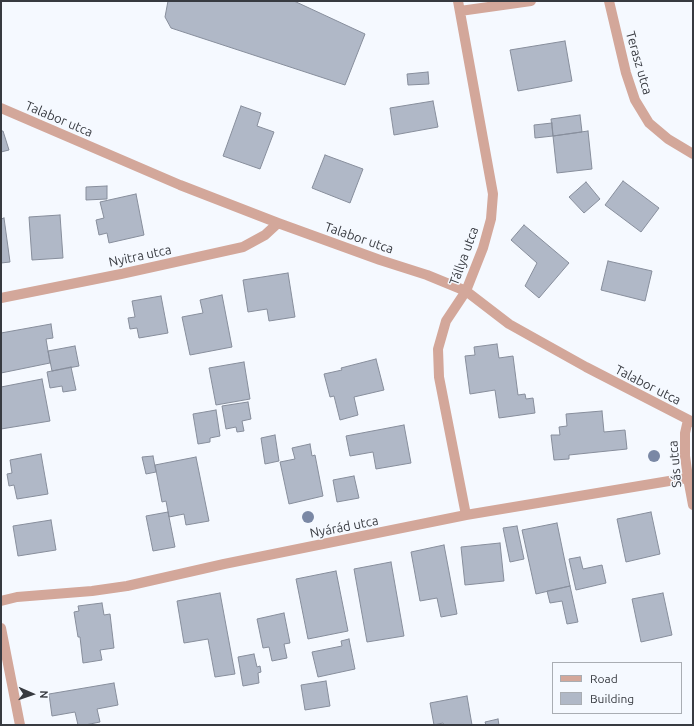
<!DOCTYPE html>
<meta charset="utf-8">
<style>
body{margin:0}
#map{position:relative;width:694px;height:726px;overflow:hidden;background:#f5f9ff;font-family:Ubuntu,sans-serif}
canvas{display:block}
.frame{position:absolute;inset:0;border:2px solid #373a40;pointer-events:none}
.legend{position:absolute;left:552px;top:662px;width:130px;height:52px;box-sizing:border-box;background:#f5f9ff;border:1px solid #a9adb3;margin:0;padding:5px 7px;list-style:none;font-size:12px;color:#373a40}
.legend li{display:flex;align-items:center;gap:8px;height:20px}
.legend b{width:20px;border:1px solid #a9adb3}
.north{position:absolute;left:12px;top:674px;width:40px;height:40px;-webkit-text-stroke:3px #f5f9ff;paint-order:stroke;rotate:92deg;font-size:11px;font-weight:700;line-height:16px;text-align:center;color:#373a40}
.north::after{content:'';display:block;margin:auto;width:14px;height:18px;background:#373a40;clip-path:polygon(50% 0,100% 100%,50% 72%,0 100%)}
</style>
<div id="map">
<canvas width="694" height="726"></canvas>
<div class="frame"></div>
<ul class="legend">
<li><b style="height:5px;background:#d3a79a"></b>Road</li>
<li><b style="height:11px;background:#b0b8c7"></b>Building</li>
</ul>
<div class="north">N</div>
</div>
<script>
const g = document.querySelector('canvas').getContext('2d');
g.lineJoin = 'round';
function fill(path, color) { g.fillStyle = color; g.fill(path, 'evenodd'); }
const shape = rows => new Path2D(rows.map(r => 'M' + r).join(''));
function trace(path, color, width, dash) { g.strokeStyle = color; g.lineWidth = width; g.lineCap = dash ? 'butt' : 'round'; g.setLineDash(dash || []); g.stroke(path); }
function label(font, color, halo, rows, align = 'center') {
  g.font = font + ' Ubuntu,sans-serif'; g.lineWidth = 3; g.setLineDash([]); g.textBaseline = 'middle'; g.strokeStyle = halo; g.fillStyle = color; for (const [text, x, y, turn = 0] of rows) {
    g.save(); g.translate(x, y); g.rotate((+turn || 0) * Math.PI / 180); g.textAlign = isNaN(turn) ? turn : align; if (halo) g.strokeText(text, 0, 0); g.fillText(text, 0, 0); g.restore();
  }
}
const building = shape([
 [168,1,294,1,365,34,345,85,171,28,165,17,168,1],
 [565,41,572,81,518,91,510,50,565,41],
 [428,72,429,84,408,85,407,74,428,72],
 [433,101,438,127,394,135,390,108,433,101],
 [241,106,261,113,257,126,274,132,260,169,223,156,241,106],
 [580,115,582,132,553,136,551,119,580,115],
 [552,123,553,136,535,138,534,125,552,123],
 [1,131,3,131,9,150,1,152,1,131],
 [588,131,592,169,557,173,553,136,588,131],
 [325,155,363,169,350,203,312,188,325,155],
 [623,181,659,208,641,232,605,205,623,181],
 [586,182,600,199,584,213,569,197,586,182],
 [107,186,107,199,86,200,86,187,107,186],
 [136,194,144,235,109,243,107,233,99,235,96,220,104,218,100,202,136,194],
 [60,215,63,258,32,260,29,217,60,215],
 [4,218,10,262,1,263,1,219,4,218],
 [524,225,569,263,539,298,525,286,537,263,511,240,524,225],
 [608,261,652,271,645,301,601,290,608,261],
 [288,273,295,317,269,321,267,309,248,312,243,280,288,273],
 [222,295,232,347,190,355,182,317,203,313,200,300,222,295],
 [161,296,168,333,139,338,137,328,130,329,128,318,135,317,132,301,161,296],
 [51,324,53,338,46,339,50,363,1,373,1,333,51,324],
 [497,344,499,358,513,356,518,395,525,394,526,399,533,398,535,413,499,418,495,390,470,394,465,356,475,355,474,347,497,344],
 [75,346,79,366,52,371,48,351,75,346],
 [376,359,384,390,354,397,358,415,340,420,334,396,330,397,324,374,342,370,341,368,376,359],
 [244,362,250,399,216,405,209,368,244,362],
 [71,367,76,390,63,392,62,386,50,388,47,372,71,367],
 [42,379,50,421,1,429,1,387,42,379],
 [248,402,251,419,242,421,244,431,237,432,236,427,226,429,222,406,248,402],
 [216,410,220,436,210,438,210,442,198,444,193,414,216,410],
 [602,411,604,432,625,430,627,449,569,455,569,459,554,460,551,435,560,435,559,427,567,426,566,414,602,411],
 [404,425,411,463,376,469,373,452,350,456,346,436,404,425],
 [275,435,279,461,265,464,261,438,275,435],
 [310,444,312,456,315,455,323,496,289,504,280,462,295,459,292,448,310,444],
 [41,454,48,494,17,499,14,485,9,486,7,474,12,473,10,460,41,454],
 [153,456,156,472,146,474,142,457,153,456],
 [196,457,209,521,186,525,184,514,169,517,166,501,162,502,155,465,196,457],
 [354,476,359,498,337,502,333,480,354,476],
 [168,512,175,547,153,551,146,516,168,512],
 [651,512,660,554,626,562,617,519,651,512],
 [51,520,56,550,18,556,13,526,51,520],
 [557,523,570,586,536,594,522,530,557,523],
 [517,526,524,559,510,562,503,528,517,526],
 [500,543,504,581,465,585,461,547,500,543],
 [444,545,457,614,441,617,437,598,420,601,411,552,444,545],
 [580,557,583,569,602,565,606,583,576,590,569,559,580,557],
 [391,562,404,636,367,642,354,569,391,562],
 [336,571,348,631,308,639,296,579,336,571],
 [570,586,578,622,567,624,562,601,550,603,547,591,570,586],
 [220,593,235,674,215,677,208,639,184,643,177,601,220,593],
 [663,593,672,635,641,642,632,599,663,593],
 [102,603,104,615,110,614,114,648,100,650,102,660,83,663,80,637,78,637,74,612,79,611,78,606,102,603],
 [284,613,290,643,284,644,287,658,272,661,269,647,263,648,257,619,284,613],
 [349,639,355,669,318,677,312,652,342,646,341,641,349,639],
 [254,654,257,667,260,666,261,672,258,673,259,683,243,686,238,657,254,654],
 [326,681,330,706,305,710,301,685,326,681],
 [114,683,118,705,97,709,100,722,85,725,78,725,75,712,52,716,49,694,114,683],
 [467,696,472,725,444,725,443,723,434,725,430,703,467,696],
 [498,719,499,725,486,725,485,722,498,719]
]);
fill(building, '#b0b8c7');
trace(building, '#878e9c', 1);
trace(shape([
 [458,1,493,194,491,219,483,248,466,291,446,321,438,349,439,377,466,515],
 [609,1,626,73,635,100,649,123,668,139,693,154],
 [460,11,531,1],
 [1,108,180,185,278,223,380,260,427,275,466,291,509,324,586,367,693,422],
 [1,298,121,274,243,247,265,235,278,223],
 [688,420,685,433,685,456,688,478,693,505],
 [1,601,17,597,92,591,127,586,224,564,466,515,693,477],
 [1,628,20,725]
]), '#d3a79a', 10);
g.fillStyle = '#7a88a5';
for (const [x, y] of [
 [654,456],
 [308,517]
]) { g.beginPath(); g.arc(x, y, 6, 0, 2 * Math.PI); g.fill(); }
label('13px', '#373a40', '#f5f9ff', [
 ["Terasz utca",639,63,74],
 ["Talabor utca",59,119,23],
 ["Talabor utca",359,238,19],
 ["Nyitra utca",140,256,-12],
 ["Tállya utca",464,256,-70],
 ["Talabor utca",648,385,27],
 ["Sás utca",675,464,-95],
 ["Nyárád utca",344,527,-11]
]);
</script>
